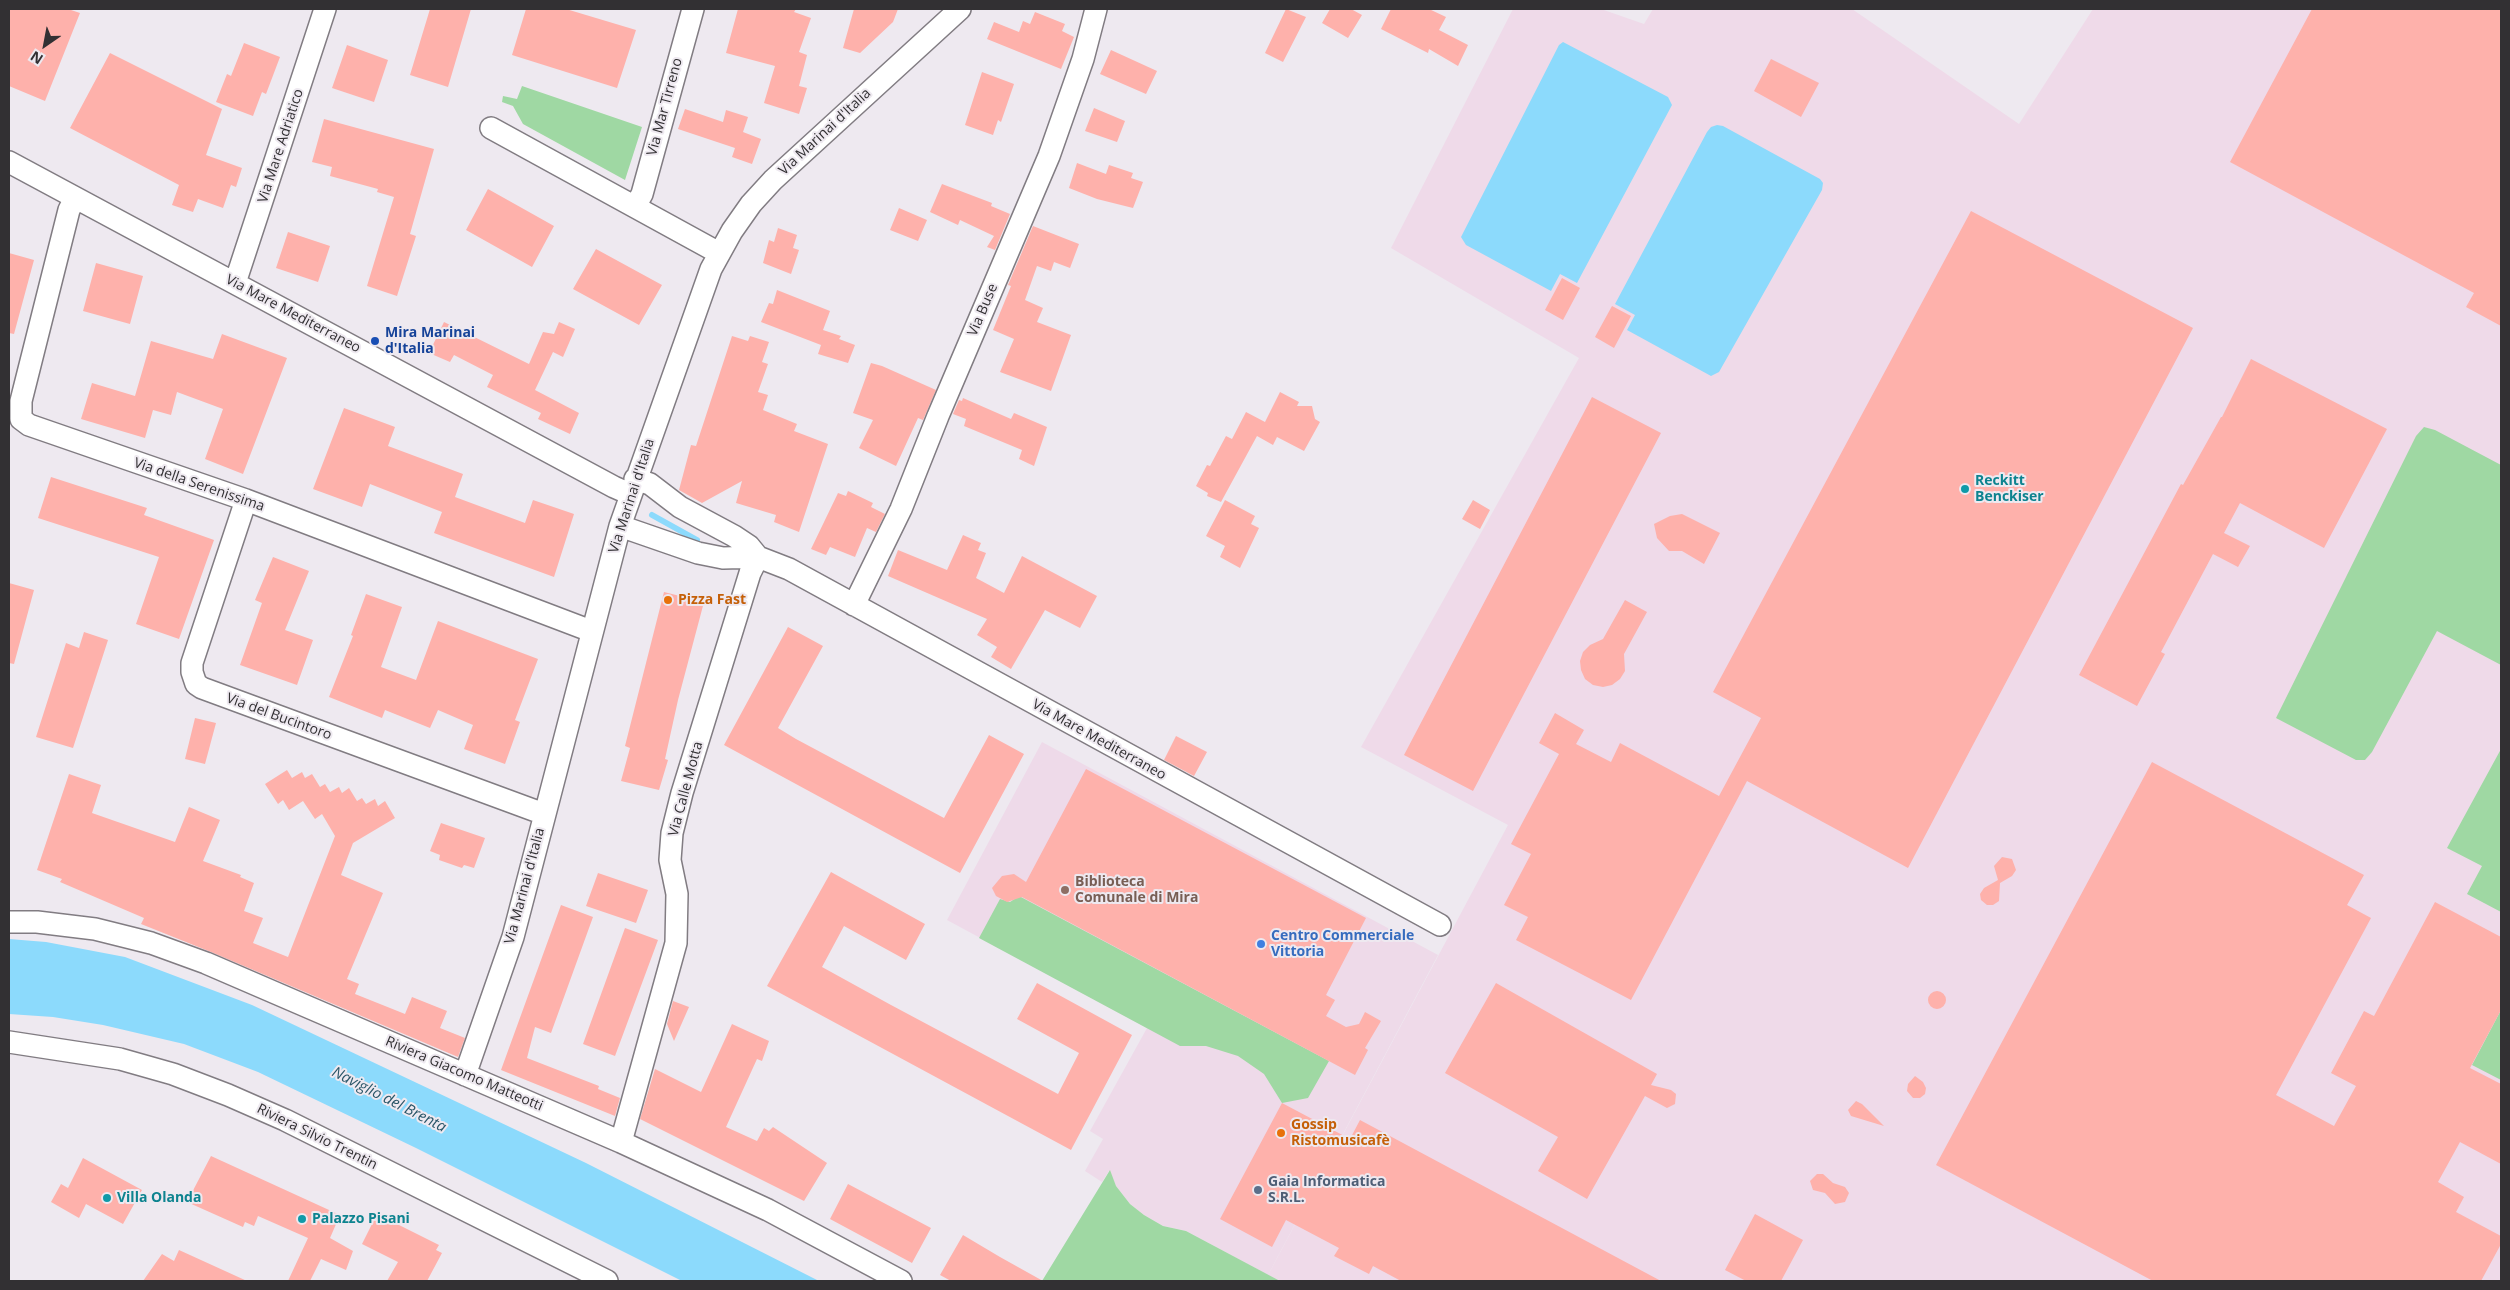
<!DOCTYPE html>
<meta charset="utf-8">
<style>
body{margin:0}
#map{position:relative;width:2510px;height:1290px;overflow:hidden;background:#eee9f0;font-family:"Open Sans",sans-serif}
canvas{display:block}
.frame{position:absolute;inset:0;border:10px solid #323033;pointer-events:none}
.north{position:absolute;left:20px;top:20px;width:50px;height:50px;-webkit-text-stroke:4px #eee9f0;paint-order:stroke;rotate:213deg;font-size:14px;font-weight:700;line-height:20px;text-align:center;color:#323033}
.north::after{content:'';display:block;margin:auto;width:18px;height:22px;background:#323033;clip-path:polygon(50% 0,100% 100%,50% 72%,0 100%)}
</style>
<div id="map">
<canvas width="2510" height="1290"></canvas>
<div class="frame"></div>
<div class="north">N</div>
</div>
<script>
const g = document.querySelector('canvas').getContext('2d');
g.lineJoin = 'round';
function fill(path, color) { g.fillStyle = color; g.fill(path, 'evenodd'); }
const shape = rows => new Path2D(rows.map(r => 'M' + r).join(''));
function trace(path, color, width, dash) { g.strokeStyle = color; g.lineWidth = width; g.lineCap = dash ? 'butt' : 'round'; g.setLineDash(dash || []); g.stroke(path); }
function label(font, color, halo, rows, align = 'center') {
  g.font = font + ' "Open Sans",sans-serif'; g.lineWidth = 4; g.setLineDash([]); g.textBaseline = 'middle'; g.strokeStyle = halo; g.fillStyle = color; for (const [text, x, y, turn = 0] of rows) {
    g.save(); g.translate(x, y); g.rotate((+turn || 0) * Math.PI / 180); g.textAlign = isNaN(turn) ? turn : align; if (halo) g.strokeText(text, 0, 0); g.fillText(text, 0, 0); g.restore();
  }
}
fill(shape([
 [1042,742,1438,955,1268,1275,1186,1231,1163,1226,1144,1215,1130,1204,1116,1186,1109,1171,1102,1182,1085,1171,1103,1139,1090,1131,1147,1028,947,920]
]), '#eedae9');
fill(shape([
 [1513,9,1601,9,1644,24,1653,9,1852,9,2019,124,2093,9,2501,9,2501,1281,1280,1281,1268,1275,1508,825,1361,747,1579,358,1391,248]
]), '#efdae9');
fill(shape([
 [522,86,642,127,625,180,523,124,513,106,502,102,503,96,517,99],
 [2424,427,2435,430,2501,465,2501,665,2437,631,2372,752,2365,760,2356,760,2276,718,2416,436],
 [2501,749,2501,912,2467,894,2482,866,2447,848],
 [1019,896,1329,1061,1308,1098,1282,1103,1264,1074,1238,1056,1206,1046,1180,1046,979,938,1000,899,1010,902],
 [2501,1010,2501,1080,2472,1065],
 [1110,1170,1116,1186,1130,1204,1144,1215,1163,1226,1186,1231,1280,1281,1042,1281]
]), '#9fd8a3');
fill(shape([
 [1563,42,1668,97,1672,105,1577,283,1560,274,1551,291,1466,245,1461,237,1559,45],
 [1717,125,1723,126,1820,179,1823,183,1822,190,1719,372,1711,376,1627,330,1635,315,1615,304,1707,132,1711,127],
 [9,939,46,942,125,957,252,1005,586,1163,819,1281,682,1281,416,1148,258,1072,184,1044,103,1025,53,1017,9,1014]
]), '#8cdafc');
trace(shape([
 [652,515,697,540]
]), '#8cdafc', 6);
fill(shape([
 [9,9,68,9,80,13,45,101,9,86],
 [430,9,471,9,448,87,410,75],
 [526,9,566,9,636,30,617,88,512,55],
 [738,9,796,9,794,12,811,18,799,52,807,55,799,86,807,88,799,114,764,103,775,66,726,53],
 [854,9,898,9,893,22,860,53,843,48],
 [1286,9,1306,17,1283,62,1265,53],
 [1330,9,1351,9,1362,15,1348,38,1322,23],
 [1391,9,1429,9,1446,17,1439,30,1468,45,1458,66,1429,49,1428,53,1381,29],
 [2312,9,2501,9,2501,326,2466,307,2474,293,2230,162],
 [1035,12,1065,24,1062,31,1074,37,1061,69,987,39,994,22,1019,32,1023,21,1030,24],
 [244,43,280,57,266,94,262,92,253,116,216,102,227,74,231,76],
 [347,45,388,60,374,102,332,88],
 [1111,50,1157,71,1146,94,1100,74],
 [110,53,222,109,206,155,242,168,236,187,231,185,223,208,198,199,193,212,172,205,179,185,70,128],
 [1771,59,1819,83,1801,117,1754,91],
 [982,72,1014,84,1001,122,998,120,993,135,965,125],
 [1094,108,1125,121,1117,142,1085,131],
 [685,109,723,122,726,110,748,117,743,132,761,139,752,164,732,157,735,148,678,129],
 [324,119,434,149,410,234,416,236,397,296,367,286,394,197,377,192,378,189,330,176,332,167,312,162],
 [1077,163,1106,174,1109,165,1133,173,1131,178,1143,182,1133,208,1097,199,1069,188],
 [942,184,992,203,991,206,1010,214,995,250,987,247,994,236,960,220,958,225,930,212],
 [488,189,554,226,532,267,466,230],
 [899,208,927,220,918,241,890,230],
 [1971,211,2193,328,1908,868,1747,781,1631,1000,1516,940,1528,917,1504,905,1531,854,1511,844,1559,754,1539,743,1555,713,1584,730,1576,744,1611,762,1620,743,1719,796,1761,718,1713,692],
 [1033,226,1079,244,1070,268,1054,262,1051,271,1037,266,1025,300,1043,308,1037,322,1071,335,1051,391,1000,372,1014,339,993,330,1011,286,1008,285],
 [778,228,797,235,793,248,799,250,791,274,763,263,769,240,774,242],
 [288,232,330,246,318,282,276,268],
 [596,249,662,285,639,325,573,289],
 [9,253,34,260,14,334,9,333],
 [96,263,143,276,130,324,83,311],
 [1562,278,1580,288,1563,320,1545,310],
 [777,290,830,311,823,330,841,336,839,339,855,345,848,363,818,354,821,345,761,322,769,303,773,304],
 [1612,306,1631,316,1614,348,1595,337],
 [444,322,529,364,543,332,554,334,559,322,575,329,563,357,553,352,535,390,579,413,570,434,538,419,541,413,487,387,493,375,454,355,450,362,429,353],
 [222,334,287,358,243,474,205,459,223,409,177,392,171,415,153,410,145,438,81,419,92,383,135,396,151,341,213,359],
 [732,336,748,341,750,336,769,342,762,362,768,364,758,392,768,395,763,410,797,424,794,431,828,444,799,532,774,522,776,515,736,503,742,481,702,503,679,490,691,445,696,446],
 [2251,359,2387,429,2324,548,2240,503,2224,533,2250,546,2238,567,2213,554,2161,652,2165,654,2137,706,2079,675,2181,484,2183,485,2221,417,2222,417],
 [871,363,882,366,936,390,923,420,918,418,896,466,859,448,873,420,853,413],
 [1280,392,1299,402,1297,406,1312,406,1315,419,1320,422,1304,451,1277,437,1273,445,1257,436,1221,502,1207,496,1208,493,1196,486,1207,465,1210,466,1226,436,1232,439,1246,412,1265,422],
 [1592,397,1661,433,1473,791,1404,755],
 [963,398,1011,419,1014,413,1047,427,1034,466,1019,459,1022,450,964,426,966,419,953,414,959,400,962,401],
 [344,408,395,427,388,446,463,474,455,497,525,523,533,500,574,514,554,577,434,533,442,512,370,484,362,507,313,489],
 [51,477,147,508,144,515,214,540,179,639,136,624,159,557,38,518],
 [848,491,873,503,871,507,885,514,876,532,867,528,855,557,830,547,826,555,811,549,838,493,846,496],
 [1225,500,1255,516,1251,524,1259,528,1240,568,1220,557,1225,546,1206,536],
 [1473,500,1490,510,1480,529,1462,519],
 [1682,514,1720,533,1704,564,1682,551,1669,551,1657,538,1654,524,1670,516],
 [963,535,981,543,978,550,986,553,976,578,1004,593,1022,556,1097,596,1080,628,1045,610,1011,669,991,657,997,647,977,635,987,619,888,576,898,550,947,570],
 [273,557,309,571,285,630,313,640,297,685,240,665,262,603,255,600],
 [9,583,34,590,14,664,9,663],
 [664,592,704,602,678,700,665,759,668,760,659,790,621,781,630,748,625,746],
 [366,594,402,607,381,667,416,680,438,621,538,659,515,720,520,722,505,764,464,749,473,725,438,710,430,728,385,710,382,718,329,697,353,636,351,635],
 [1625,600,1647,612,1624,654,1625,671,1620,679,1612,685,1603,687,1593,685,1585,679,1581,670,1580,661,1583,652,1590,645,1603,639],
 [788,627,823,646,778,728,796,739,944,818,989,735,1024,754,960,873,724,745],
 [84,632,108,640,73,748,36,737,66,643,79,648],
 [195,718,216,723,205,764,185,759],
 [1176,736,1207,752,1194,776,1164,760],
 [2152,762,2364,875,2347,905,2371,918,2276,1095,2334,1126,2356,1086,2331,1073,2364,1011,2374,1016,2435,902,2501,937,2501,1010,2470,1068,2501,1084,2501,1164,2460,1142,2438,1182,2464,1197,2456,1212,2501,1236,2501,1244,2481,1281,2153,1281,1936,1165],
 [1086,769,1366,918,1326,995,1335,1000,1326,1016,1346,1027,1359,1024,1365,1012,1381,1021,1365,1048,1368,1050,1355,1075,1022,897,1007,902,996,896,992,888,1002,876,1014,874,1026,882],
 [287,770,292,778,302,772,305,778,312,774,320,787,325,784,330,792,339,787,342,793,349,788,357,801,362,798,366,804,375,799,378,806,385,801,395,818,353,843,341,875,383,893,347,979,359,984,355,994,405,1014,412,997,447,1011,440,1028,465,1038,458,1057,211,952,141,924,144,918,60,882,62,879,37,870,69,774,101,785,92,813,175,842,189,807,220,820,203,861,241,875,240,877,254,883,244,911,263,918,253,943,288,957,335,836,322,814,315,819,303,801,289,810,283,800,278,804,265,784],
 [441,823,485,838,474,868,464,865,462,868,439,860,440,855,430,851],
 [2002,857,2012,859,2016,870,2012,876,2000,883,1999,901,1993,905,1987,905,1981,900,1980,894,1984,888,1998,880,1994,866],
 [831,872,925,924,906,960,844,926,822,967,891,1005,1058,1094,1079,1053,1017,1019,1037,983,1132,1035,1071,1150,767,986],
 [598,873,648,890,636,923,586,906],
 [561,905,593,917,551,1033,535,1027,527,1058,599,1086,598,1089,620,1098,615,1116,501,1070],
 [625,928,658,940,615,1056,583,1044],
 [1496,983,1657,1074,1651,1085,1671,1090,1676,1094,1675,1104,1667,1108,1645,1096,1587,1199,1538,1171,1558,1137,1445,1073],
 '1928 1000a9 9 0 1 1 18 0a9 9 0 1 1-18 0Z',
 [673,1001,689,1007,674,1041,667,1024],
 [732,1024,769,1041,762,1061,757,1059,726,1127,757,1141,764,1128,769,1131,773,1127,827,1163,804,1201,640,1119,655,1069,701,1092],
 [1915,1076,1923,1082,1926,1088,1925,1094,1920,1098,1913,1098,1907,1091,1908,1084],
 [1856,1101,1862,1104,1884,1126,1851,1116,1848,1110],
 [1282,1103,1350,1139,1360,1120,1661,1281,1401,1281,1373,1266,1369,1274,1334,1256,1339,1248,1286,1220,1272,1247,1220,1219],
 [211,1156,340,1215,330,1238,353,1251,346,1270,321,1259,310,1281,288,1281,308,1238,258,1216,254,1226,245,1222,243,1227,187,1202],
 [83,1158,142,1190,123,1224,86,1204,79,1218,51,1202,61,1184,68,1188],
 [1817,1174,1823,1174,1833,1183,1845,1187,1849,1193,1845,1202,1835,1204,1825,1193,1813,1190,1810,1181],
 [848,1184,931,1228,912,1263,830,1219],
 [1755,1214,1803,1240,1781,1281,1746,1281,1725,1270],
 [383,1217,439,1245,436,1250,442,1253,427,1281,387,1281,398,1262,362,1244,374,1220,380,1223],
 [963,1235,1000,1257,1043,1281,951,1281,940,1275],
 [179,1250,247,1281,143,1281,162,1254,174,1261]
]), '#feb1ab');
const minor = shape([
 [491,128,719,253],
 [9,162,614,487,630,494],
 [75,198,69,210,21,401,21,419,29,425,246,500,591,631],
 [636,205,642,194,693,9],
 [235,283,325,9],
 [635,479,650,484,680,507,734,536,749,546,758,557],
 [246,500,192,663,192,672,196,684,202,688,544,814],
 [620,526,698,553,723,558,758,557,789,569,1440,925],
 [854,605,901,509,938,416,1049,156,1083,59,1096,9],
 [9,922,37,922,95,929,151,943,206,963,621,1142,768,1210,901,1281],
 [9,1042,120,1059,173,1074,228,1095,285,1120,607,1281],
 [465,1075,513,937,620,526,711,269,732,231,751,204,773,180,960,9],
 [621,1142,676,943,677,894,670,860,672,833,682,793,750,573,758,557]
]);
trace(minor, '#817c82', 24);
trace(minor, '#fff', 21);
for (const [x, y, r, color] of [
 [375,341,5,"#1a4fb4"],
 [1965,489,5,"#0f9aa8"],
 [668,600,5,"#e8710a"],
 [1065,890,5,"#8d6e63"],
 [1261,944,5,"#3f7fe0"],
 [1281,1133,5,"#e8710a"],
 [1258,1190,5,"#5c6f8a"],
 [107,1198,5,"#0f9aa8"],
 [302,1219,5,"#0f9aa8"]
]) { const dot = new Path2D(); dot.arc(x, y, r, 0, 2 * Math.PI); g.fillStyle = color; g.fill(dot); trace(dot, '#eee9f0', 2); }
label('14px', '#323033', '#eee9f0', [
 ["Via Mar Tirreno",665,107,-75],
 ["Via Marinai d'Italia",825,132,-43],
 ["Via Mare Adriatico",281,146,-72],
 ["Via Buse",983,310,-67],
 ["Via Mare Mediterraneo",293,314,28],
 ["Via della Serenissima",199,485,19],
 ["Via Marinai d'Italia",632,496,-72],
 ["Via del Bucintoro",279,717,20],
 ["Via Mare Mediterraneo",1099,740,29],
 ["Via Calle Motta",686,789,-75],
 ["Via Marinai d'Italia",525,886,-75],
 ["Riviera Giacomo Matteotti",464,1074,23],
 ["Riviera Silvio Trentin",317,1137,26]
]);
label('bold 14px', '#164399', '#eee9f0', [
 ["Mira Marinai",385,333],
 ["d'Italia",385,349]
], 'left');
label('bold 14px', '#0d838f', '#eee9f0', [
 ["Reckitt",1975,481],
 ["Benckiser",1975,497],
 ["Villa Olanda",117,1198],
 ["Palazzo Pisani",312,1219]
], 'left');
label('bold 14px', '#c56008', '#eee9f0', [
 ["Pizza Fast",678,600],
 ["Gossip",1291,1125],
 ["Ristomusicafè",1291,1141]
], 'left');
label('bold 14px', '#785e54', '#eee9f0', [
 ["Biblioteca",1075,882],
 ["Comunale di Mira",1075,898]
], 'left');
label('bold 14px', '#366cbe', '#eee9f0', [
 ["Centro Commerciale",1271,936],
 ["Vittoria",1271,952]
], 'left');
label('bold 14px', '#4e5e75', '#eee9f0', [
 ["Gaia Informatica",1268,1182],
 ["S.R.L.",1268,1198]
], 'left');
label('italic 15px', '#2a5668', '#eee9f0', [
 ["Naviglio del Brenta",389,1100,27]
]);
</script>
